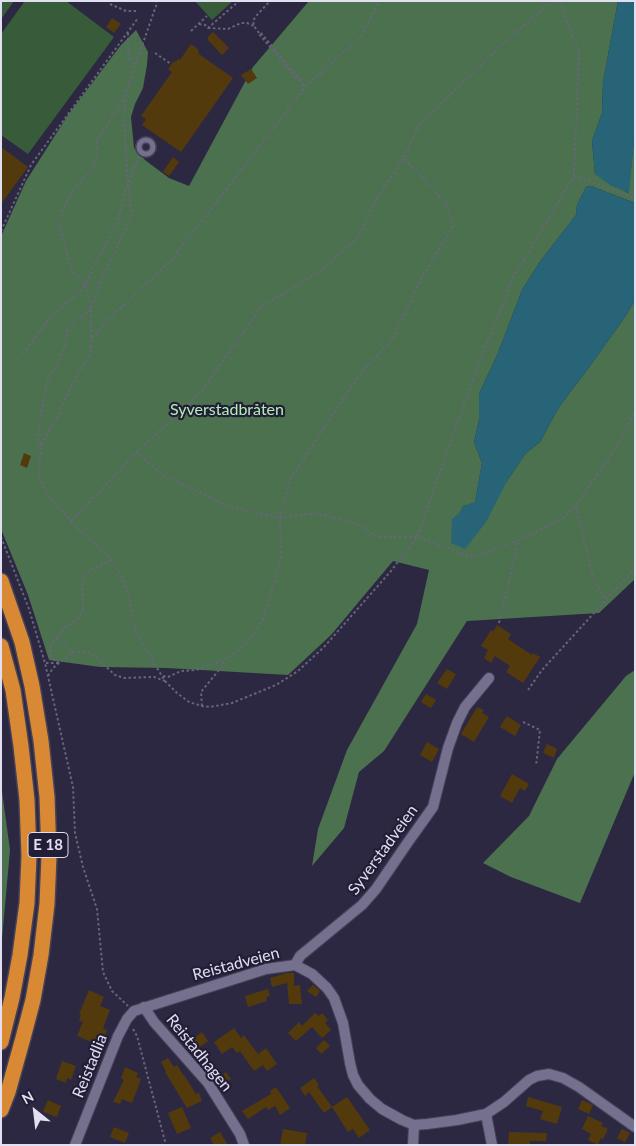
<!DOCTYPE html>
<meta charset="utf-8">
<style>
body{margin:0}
#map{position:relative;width:636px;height:1146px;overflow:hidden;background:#2c2842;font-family:Lato,sans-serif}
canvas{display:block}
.frame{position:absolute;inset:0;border:2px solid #e1dff0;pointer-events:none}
.north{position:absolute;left:10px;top:1086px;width:50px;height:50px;-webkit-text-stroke:4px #231e37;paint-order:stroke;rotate:331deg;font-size:14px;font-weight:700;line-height:20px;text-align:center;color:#e1dff0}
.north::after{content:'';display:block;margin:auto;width:18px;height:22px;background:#e1dff0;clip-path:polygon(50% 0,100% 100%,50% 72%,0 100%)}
</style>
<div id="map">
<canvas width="636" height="1146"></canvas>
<div class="frame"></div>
<div class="north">N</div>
</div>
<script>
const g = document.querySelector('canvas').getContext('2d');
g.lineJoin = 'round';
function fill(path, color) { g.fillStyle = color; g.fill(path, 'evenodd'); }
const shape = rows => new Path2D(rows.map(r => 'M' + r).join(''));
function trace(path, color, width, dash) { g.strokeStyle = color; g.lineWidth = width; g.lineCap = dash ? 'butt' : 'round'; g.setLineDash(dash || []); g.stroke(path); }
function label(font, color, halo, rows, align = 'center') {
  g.font = font + ' Lato,sans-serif'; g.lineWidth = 4.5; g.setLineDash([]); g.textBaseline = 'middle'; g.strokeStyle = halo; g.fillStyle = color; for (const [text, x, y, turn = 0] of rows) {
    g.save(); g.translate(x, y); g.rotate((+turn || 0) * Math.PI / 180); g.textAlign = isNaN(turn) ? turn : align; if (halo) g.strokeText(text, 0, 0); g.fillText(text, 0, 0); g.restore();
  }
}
fill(shape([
 [1,1,14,1,2,18,1,18],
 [25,1,66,1,114,37,28,154,1,135,1,34],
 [195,1,233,1,212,20]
]), '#385c3a');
fill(shape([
 [309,1,618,1,603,82,602,113,592,141,595,174,628,193,635,132,635,203,591,186,586,187,577,205,576,215,539,263,522,290,498,353,479,394,479,420,474,442,482,463,475,503,463,506,460,513,452,519,507,481,525,454,540,442,559,407,590,366,625,317,635,300,635,579,599,613,467,621,384,751,359,772,344,828,312,866,318,829,347,750,417,624,429,570,393,561,331,635,288,675,167,668,100,667,49,660,28,595,1,529,1,236,26,181,68,115,121,45,136,30,148,52,147,65,143,88,135,104,131,117,134,148,145,160,169,178,189,186,253,67],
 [635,670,635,772,580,903,511,877,483,863,529,816,557,759,626,676],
 [1,784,10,850,2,939,1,938]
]), '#4c714e');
fill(shape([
 [618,1,635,1,635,132,629,193,610,185,595,174,592,141,602,113,603,82],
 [591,186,635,203,635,300,625,317,590,366,559,407,540,442,525,454,507,481,486,522,465,549,451,543,452,519,460,513,463,506,475,502,482,463,474,442,479,420,479,394,498,353,522,290,539,263,576,215,577,205,586,187]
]), '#276477');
fill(shape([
 [112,18,121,24,114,33,106,27],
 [213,32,229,48,222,55,208,40,208,37],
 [191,44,198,49,199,54,233,78,181,152,142,125,146,119,141,116,172,72,168,69,174,61,176,62,178,59,180,60],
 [251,69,257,78,248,84,241,75],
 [1,147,28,167,1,204],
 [173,157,179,162,169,176,163,172],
 [24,453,31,456,27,468,20,465],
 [497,625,511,634,508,639,532,655,533,653,540,657,523,683,506,672,510,666,495,656,491,663,484,658,488,650,481,646,491,630,493,632],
 [447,669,456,674,447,689,437,683],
 [426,694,436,700,431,708,421,702],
 [477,707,484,710,482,713,489,717,474,742,461,734],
 [507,716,521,725,515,736,500,727],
 [427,742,439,749,432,762,420,755],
 [547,744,557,749,554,758,543,753],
 [512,774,529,784,525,791,520,788,512,803,500,796],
 [287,973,294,973,294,986,300,985,302,1004,289,1004,287,983,272,987,270,978],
 [313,985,320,991,316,997,307,991],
 [268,989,270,996,266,997,267,1001,248,1007,245,996],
 [89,990,104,997,100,1006,110,1010,103,1028,107,1030,101,1046,77,1036,83,1022,79,1020,81,1015,79,1014],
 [315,1013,319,1016,322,1013,328,1020,325,1023,331,1030,322,1038,312,1027,296,1041,288,1033,299,1022,302,1026],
 [234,1028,241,1038,244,1035,258,1054,266,1048,277,1064,267,1071,263,1065,254,1071,240,1051,237,1053,232,1047,222,1054,214,1042],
 [184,1031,187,1037,181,1041,178,1035],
 [202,1032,208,1041,197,1049,191,1040],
 [324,1040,330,1046,321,1054,316,1048],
 [168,1058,174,1067,177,1065,183,1075,184,1075,196,1094,199,1093,202,1101,187,1108,165,1072,166,1071,161,1062],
 [62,1061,76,1066,71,1080,67,1078,66,1083,56,1079],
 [125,1067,138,1073,136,1077,141,1079,132,1103,122,1099,120,1104,113,1102,124,1080,121,1078],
 [226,1072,231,1079,224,1084,219,1077],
 [314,1078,319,1085,317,1086,332,1107,347,1097,370,1130,359,1138,353,1129,348,1132,332,1107,324,1113,309,1092,305,1096,300,1088],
 [276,1087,290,1108,280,1115,275,1106,268,1110,266,1107,248,1119,242,1111,271,1094,270,1091],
 [528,1097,562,1107,557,1124,540,1119,543,1111,526,1106],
 [48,1100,61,1106,57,1117,43,1112],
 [582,1100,593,1105,589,1114,578,1109],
 [182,1107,191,1128,177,1134,168,1113],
 [588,1116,603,1123,601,1126,608,1129,603,1139,601,1138,598,1145,588,1140,591,1134,582,1129],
 [114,1127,129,1133,125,1143,110,1137],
 [283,1129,307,1133,305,1145,280,1145],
 [622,1129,630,1133,625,1142,617,1138],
 [220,1132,228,1145,214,1145,210,1138],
 [509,1132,547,1133,546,1141,530,1141,530,1145,508,1145]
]), '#533a0c');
const service = shape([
 '139 147a7 7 0 1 1 14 0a7 7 0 1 1-14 0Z'
]);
const minor = shape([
 [295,965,300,956,362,905,376,889,406,845,433,807,448,748,457,723,465,707,489,678],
 [144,1007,154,1022,208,1083,240,1134,244,1145],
 [486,1114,492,1145],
 [75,1145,118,1036,127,1019,134,1011,266,969,295,965,312,974,327,988,334,998,343,1023,350,1063,353,1075,358,1085,370,1099,382,1109,402,1120,414,1125,427,1124,457,1120,486,1114,504,1102,529,1080,537,1076,549,1074,563,1078,579,1087,635,1127],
 [413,1145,414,1125]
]);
const motorway = shape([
 [1,581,22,642,32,686,41,741,47,797,49,856,47,904,41,955,33,1000,23,1038,8,1092,1,1110],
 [1,646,13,690,21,746,27,800,29,856,27,903,20,955,12,998,1,1042]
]);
trace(service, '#464258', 8);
trace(minor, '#464258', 12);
trace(motorway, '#464258', 18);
trace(shape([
 [110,4,126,11,136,11],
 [199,24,205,25,208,28,239,1],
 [208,28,228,29,241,23,247,23,254,26],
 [191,31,207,16],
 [128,33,128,52,131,62,135,66],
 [259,33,254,26,253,21,256,16,270,1],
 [261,33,300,79,299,80,298,80,259,34,261,33],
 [155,53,171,64],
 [299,80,305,87],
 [141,152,126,188,117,224,94,266,86,285,91,309,91,353,72,384,58,415,42,443,38,474,48,496,71,521,111,560,121,574,129,597,136,631,146,650,165,681,177,693,189,702,202,706,210,707,232,703,276,685,298,671,324,647,391,571,417,537,476,371,513,278,574,176,579,51,559,1],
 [574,176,635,198],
 [1,231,31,165,138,18],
 [92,338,113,315,172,259,307,85,361,37,379,1],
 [23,354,49,319,86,285,72,271,58,221,72,191,96,165,97,140,124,98],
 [41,445,38,442,39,426,47,382,59,362,65,345,68,327,91,309,99,285,132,216,128,182,124,118,125,96,135,66,157,3,157,1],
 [137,452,161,474,230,507,280,518,290,480,332,415,365,368,392,340,421,279,453,226,446,203,404,158],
 [576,506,593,577,601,592,607,600],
 [71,521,137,452,200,393,262,306,321,271,359,236,376,200,404,158,419,125,501,46,551,1],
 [1,537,29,609,45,663,73,787,75,833,83,867,97,909,103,972,112,991,128,1006],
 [499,623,519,540],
 [56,638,73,652],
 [46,663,59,663],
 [59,663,51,658,50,648,56,638,64,628,78,619,83,609,82,582,89,570,111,560],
 [48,676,53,668,73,652,90,652,115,675,124,678,154,677,165,681],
 [163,676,168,677,181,671,196,670,224,660,245,645,264,617,281,558,280,518,316,513,358,524,377,537,417,537,472,557,519,540,562,519,576,506,619,443,635,411],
 [528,690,542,670,635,568],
 [202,706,201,692,223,665,224,660],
 [523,722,540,730,536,766],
 [133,1029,137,1036,166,1145]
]), '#67647b', 2, [2.5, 2.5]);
trace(service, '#74708e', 5);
trace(minor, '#74708e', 10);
trace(motorway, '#d98933', 15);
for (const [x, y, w] of [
 [48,845,40]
]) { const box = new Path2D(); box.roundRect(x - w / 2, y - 12.5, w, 25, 4); g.fillStyle = '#231e37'; g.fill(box); trace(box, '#e1dff0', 1); }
label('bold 15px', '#e1dff0', null, [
 ["E 18",48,845]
]);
label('16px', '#b3efb5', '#231e37', [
 ["Syverstadbråten",227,410]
]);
label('16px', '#e1dff0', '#231e37', [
 ["Syverstadveien",383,850,-54],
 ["Reistadveien",236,964,-15],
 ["Reistadhagen",199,1053,51],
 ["Reistadlia",90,1066,-68]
]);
</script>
